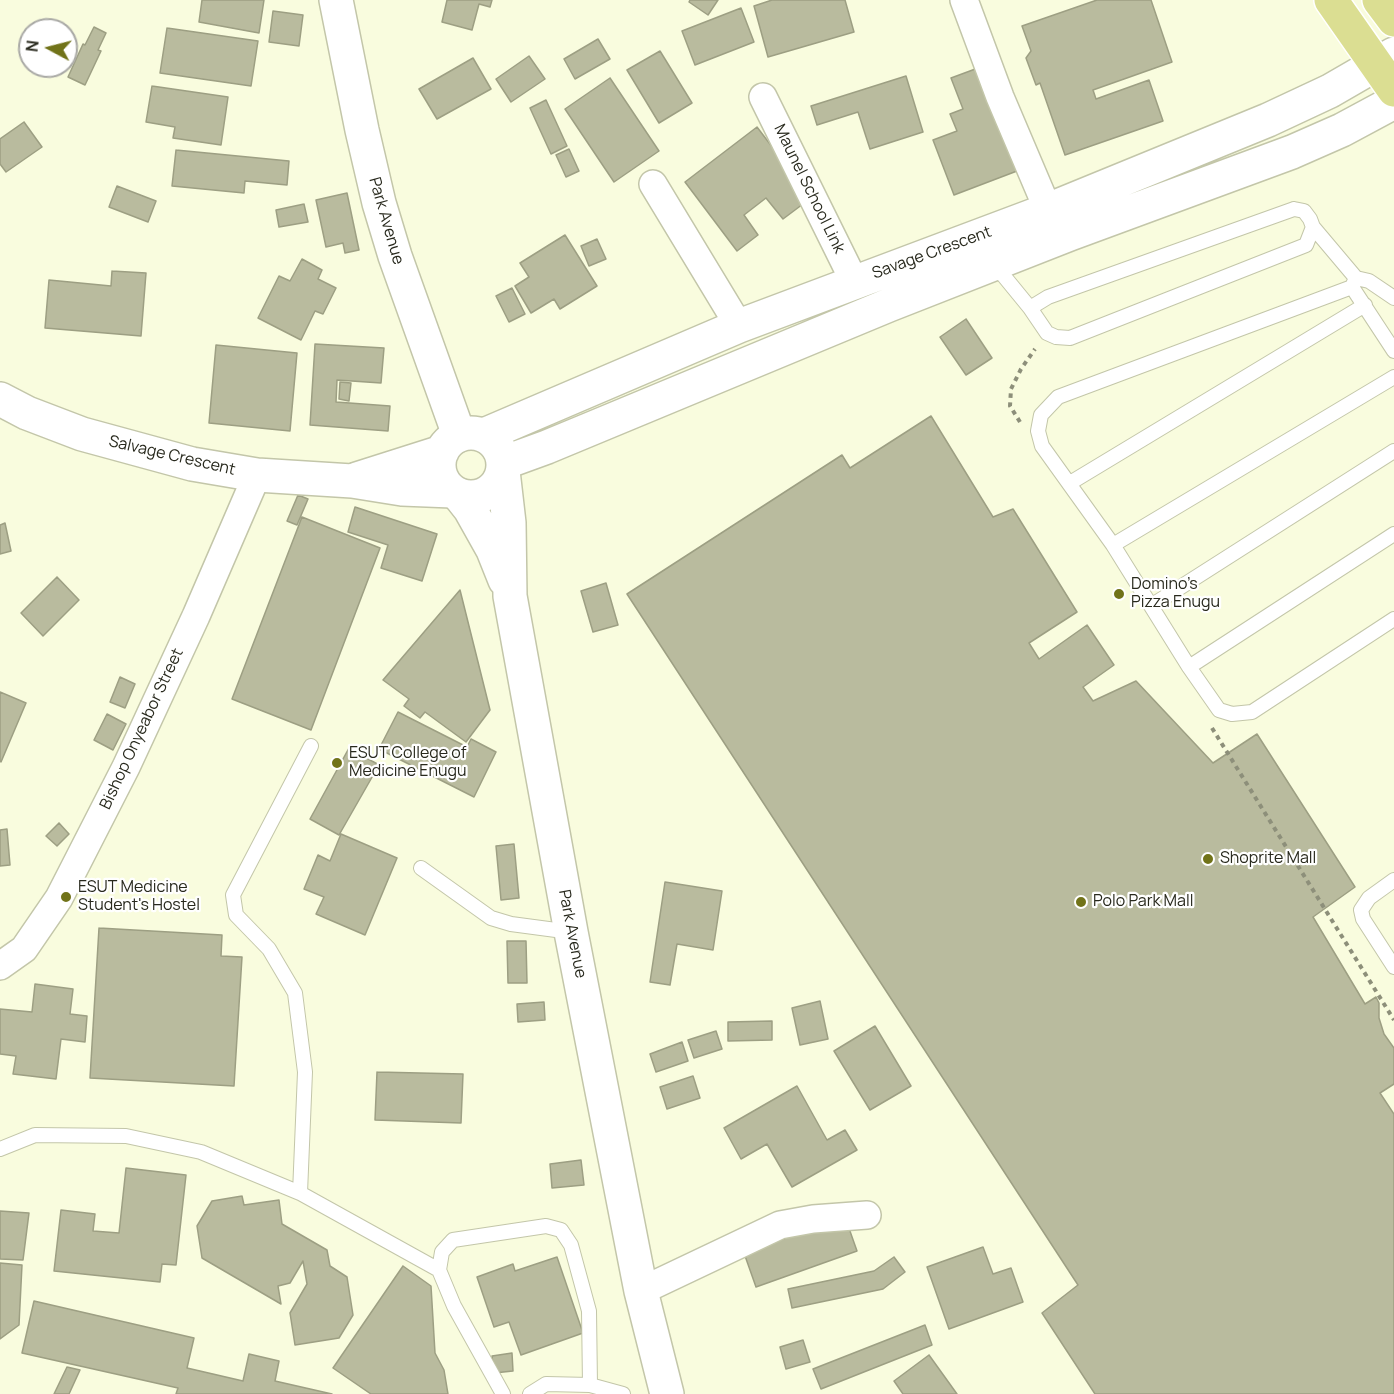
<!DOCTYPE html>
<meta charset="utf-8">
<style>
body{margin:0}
#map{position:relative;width:1394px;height:1394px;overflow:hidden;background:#f9fcde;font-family:Manrope,sans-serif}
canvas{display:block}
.north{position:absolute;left:18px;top:18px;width:60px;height:60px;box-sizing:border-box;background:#fff;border:2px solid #a9a9a5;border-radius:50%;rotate:277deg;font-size:16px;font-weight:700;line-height:24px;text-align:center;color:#28291d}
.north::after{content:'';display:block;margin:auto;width:21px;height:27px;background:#717319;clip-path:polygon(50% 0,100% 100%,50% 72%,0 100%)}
</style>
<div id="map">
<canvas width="1394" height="1394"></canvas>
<div class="north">N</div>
</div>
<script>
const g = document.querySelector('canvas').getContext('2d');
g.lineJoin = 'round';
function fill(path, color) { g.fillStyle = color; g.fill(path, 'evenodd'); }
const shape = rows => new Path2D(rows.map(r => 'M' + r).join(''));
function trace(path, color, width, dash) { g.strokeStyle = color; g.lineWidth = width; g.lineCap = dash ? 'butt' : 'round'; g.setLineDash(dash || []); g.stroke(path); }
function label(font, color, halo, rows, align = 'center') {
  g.font = font + ' Manrope,sans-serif'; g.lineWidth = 4.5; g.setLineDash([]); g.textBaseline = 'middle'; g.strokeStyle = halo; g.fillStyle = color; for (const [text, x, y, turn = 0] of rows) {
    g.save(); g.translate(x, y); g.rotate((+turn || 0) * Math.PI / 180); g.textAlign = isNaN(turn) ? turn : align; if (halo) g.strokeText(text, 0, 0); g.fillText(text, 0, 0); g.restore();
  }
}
const building = shape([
 [202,0,264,0,259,33,199,22,202,0],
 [447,0,492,0,490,7,479,4,472,30,442,22,447,0],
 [690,0,718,0,708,15,689,2,690,0],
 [772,0,845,0,854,32,768,57,754,6,772,0],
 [1097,0,1151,0,1172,62,1093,90,1096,99,1149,80,1163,121,1065,155,1040,83,1036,85,1026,58,1031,51,1022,26,1097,0],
 [741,8,754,42,695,65,682,31,741,8],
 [273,11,303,15,299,46,269,42,273,11],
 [94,27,106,33,98,50,101,51,85,85,68,77,83,44,85,45,94,27],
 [167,28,258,41,251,86,160,73,167,28],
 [598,39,610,59,575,79,564,59,598,39],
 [660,51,692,103,659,123,627,70,660,51],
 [529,56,545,79,511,102,496,79,529,56],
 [473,58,491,89,437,119,419,89,473,58],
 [978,68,1017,171,954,195,933,140,957,131,950,114,963,109,951,78,978,68],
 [906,76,923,132,870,149,858,112,817,125,811,106,906,76],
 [610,78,659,151,614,182,565,109,610,78],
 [152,86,228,97,221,145,173,138,175,127,146,122,152,86],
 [546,100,567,146,551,154,530,108,546,100],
 [24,122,42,147,6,172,0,164,0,139,24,122],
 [757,127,811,198,783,219,766,198,744,215,758,235,737,251,685,182,757,127],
 [569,149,579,171,566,177,556,155,569,149],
 [176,150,289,161,287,185,245,181,244,193,172,186,176,150],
 [117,186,156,201,148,222,109,207,117,186],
 [347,193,359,250,345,253,343,243,326,247,316,200,347,193],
 [304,204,308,222,279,227,276,210,304,204],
 [565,235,597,286,560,309,554,299,531,313,515,286,529,277,520,263,565,235],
 [597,239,606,259,589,266,581,246,597,239],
 [302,259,322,270,318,279,336,288,323,314,315,311,301,340,258,318,279,276,290,281,302,259],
 [112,271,146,273,141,336,45,328,49,280,111,286,112,271],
 [512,288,525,314,509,322,496,296,512,288],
 [966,319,992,358,966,375,940,337,966,319],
 [315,344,384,348,381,383,337,380,336,402,390,406,388,431,310,425,315,344],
 [216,345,297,353,290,431,209,423,216,345],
 [340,382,351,383,349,401,339,399,340,382],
 [931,416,993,517,1013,509,1077,612,1029,643,1039,659,1087,625,1114,665,1083,687,1093,701,1136,681,1213,763,1257,734,1355,887,1313,917,1365,1004,1376,997,1379,1003,1379,1018,1384,1034,1394,1048,1394,1084,1380,1093,1394,1114,1394,1394,1095,1394,1042,1313,1078,1285,627,594,842,455,850,468,931,416],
 [298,495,308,499,297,525,287,521,298,495],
 [355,507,437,534,422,581,381,568,388,545,348,532,355,507],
 [302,517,380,548,311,730,232,699,302,517],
 [5,523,11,551,0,554,0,525,5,523],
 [57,577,79,600,43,636,21,613,57,577],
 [606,583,618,625,593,632,581,591,606,583],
 [460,590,490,710,466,742,425,712,420,718,404,706,409,699,383,680,460,590],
 [120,677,135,684,125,708,110,702,120,677],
 [0,692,26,703,1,762,0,761,0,692],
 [398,712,467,747,471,739,496,752,474,797,379,749,398,712],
 [107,714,126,724,113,750,94,740,107,714],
 [349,748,379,765,339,835,310,819,349,748],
 [59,823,69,834,57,846,46,836,59,823],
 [7,829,10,865,0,866,0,830,7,829],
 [341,834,397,858,365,935,316,914,324,897,304,889,318,855,330,861,341,834],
 [514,844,519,898,501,900,496,846,514,844],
 [665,882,722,891,713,950,677,944,670,985,650,982,665,882],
 [99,928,222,935,221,956,242,957,234,1086,90,1078,99,928],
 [507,941,526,941,527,983,508,983,507,941],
 [35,984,73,989,70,1014,87,1016,85,1042,61,1039,56,1079,13,1074,16,1056,0,1054,0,1009,32,1012,35,984],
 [820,1001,828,1039,800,1045,792,1008,820,1001],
 [544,1002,545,1020,518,1022,517,1004,544,1002],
 [772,1021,772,1040,728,1041,728,1022,772,1021],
 [875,1026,911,1086,870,1110,834,1051,875,1026],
 [716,1031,722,1049,694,1058,688,1040,716,1031],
 [682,1042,688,1061,656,1072,650,1054,682,1042],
 [377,1072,463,1074,461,1123,375,1120,377,1072],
 [693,1076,700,1098,667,1109,660,1087,693,1076],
 [797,1086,827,1140,845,1130,857,1150,792,1187,767,1144,741,1159,724,1128,797,1086],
 [581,1160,584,1185,552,1188,550,1164,581,1160],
 [126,1168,186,1175,176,1265,162,1264,160,1282,54,1271,61,1210,95,1214,93,1231,119,1233,126,1168],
 [242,1196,244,1205,279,1200,282,1224,327,1250,330,1266,347,1277,353,1315,339,1338,295,1345,290,1313,307,1284,303,1261,290,1283,278,1286,281,1304,202,1258,197,1226,212,1201,242,1196],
 [0,1211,29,1213,23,1260,0,1259,0,1211],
 [845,1217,857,1251,756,1287,744,1253,845,1217],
 [983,1247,993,1274,1011,1268,1023,1302,949,1329,927,1267,983,1247],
 [557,1257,583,1333,521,1355,509,1322,494,1327,477,1277,513,1264,515,1271,557,1257],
 [894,1257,905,1272,883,1289,792,1308,788,1289,874,1271,894,1257],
 [0,1263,22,1265,19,1325,0,1339,0,1263],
 [403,1266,431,1286,435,1353,444,1370,448,1394,371,1394,333,1368,403,1266],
 [34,1301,194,1338,187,1368,243,1381,249,1354,279,1361,275,1381,332,1394,176,1394,178,1388,22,1353,34,1301],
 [925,1325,932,1345,821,1389,813,1369,925,1325],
 [803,1340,810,1362,786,1369,780,1347,803,1340],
 [512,1353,513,1371,494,1373,492,1356,512,1353],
 [929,1355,957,1394,903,1394,894,1381,929,1355],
 [67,1367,80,1370,69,1394,54,1394,67,1367]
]);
fill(building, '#b9bb9e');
trace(building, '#9d9f83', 1.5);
const service = shape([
 [1294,209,1304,211,1310,219,1313,227,1306,245,1070,338,1056,337,1047,333,1030,308,1048,297,1294,209],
 [1313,227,1356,278,1369,281,1394,298],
 [994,264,1030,308],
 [1355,280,1352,287,1394,351],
 [1352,287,1058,397,1041,415,1038,431,1042,446,1113,545,1189,667,1219,710,1232,714,1252,712,1394,619],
 [1070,483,1365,305],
 [1113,545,1394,377],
 [1151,606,1394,451],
 [1189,667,1394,534],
 [421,868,491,918,511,924,571,932],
 [1394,880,1369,898,1361,910,1363,919,1394,967],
 [0,1149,35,1135,126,1136,201,1152,300,1193,439,1270],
 [300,1193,305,1072,295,993,269,949,236,915,233,895,311,746],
 [503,1394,454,1306,439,1270,442,1252,453,1240,546,1226,561,1230,571,1245,589,1311,590,1385],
 [530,1394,546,1384,590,1385,623,1394]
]);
const minor = shape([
 [964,0,1000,97,1048,210],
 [763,97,854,281],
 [653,184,739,326],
 [0,966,24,949,59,898,126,767,196,616,257,475],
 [641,1291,780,1225,813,1219,867,1215]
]);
const tertiary = shape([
 [336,0,362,130,379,203,395,256,459,435],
 [503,471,509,523,510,596,571,932,641,1291,667,1394],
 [459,495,470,509,493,550,505,580]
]);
const secondary = shape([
 [0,399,27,413,82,434,192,464,257,475,352,481,402,489,452,491],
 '439 465a32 32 0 1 1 64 0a32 32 0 1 1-64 0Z',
 [484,435,739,326,1048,210,1268,120,1330,91,1394,54],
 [503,463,547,447,889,305,1070,234,1292,152,1342,130,1394,102],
 [357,479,442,452]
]);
const primary = shape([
 [1331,0,1394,90],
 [1379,0,1394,20]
]);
trace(service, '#c3c6a9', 16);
trace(minor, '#c3c6a9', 30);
trace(tertiary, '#c3c6a9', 36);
trace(secondary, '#c3c6a9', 36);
trace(primary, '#fff', 36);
trace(shape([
 [1020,422,1010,406,1011,389,1021,369,1035,349],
 [1212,728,1394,1020]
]), '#8d8f7a', 4, [4.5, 4.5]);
trace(service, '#fff', 14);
trace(minor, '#fff', 27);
trace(tertiary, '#fff', 33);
trace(secondary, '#fff', 33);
trace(primary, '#dbde92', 33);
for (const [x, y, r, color] of [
 [1119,594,6,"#717319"],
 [337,763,6,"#717319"],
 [1208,859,6,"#717319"],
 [66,897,6,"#717319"],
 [1081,902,6,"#717319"]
]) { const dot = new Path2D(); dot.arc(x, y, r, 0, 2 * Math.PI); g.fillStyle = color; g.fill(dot); trace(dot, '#fff', 2); }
label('16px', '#28291d', '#fff', [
 ["Maunel School Link",809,189,64],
 ["Park Avenue",386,221,74],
 ["Savage Crescent",932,253,-20],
 ["Salvage Crescent",172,456,13],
 ["Bishop Onyeabor Street",142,729,-65],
 ["Park Avenue",572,934,79]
]);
label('16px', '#28291d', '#fff', [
 ["Domino’s",1131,585],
 ["Pizza Enugu",1131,603],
 ["ESUT College of",349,754],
 ["Medicine Enugu",349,772],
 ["Shoprite Mall",1220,859],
 ["ESUT Medicine",78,888],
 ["Student's Hostel",78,906],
 ["Polo Park Mall",1093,902]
], 'left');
</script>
